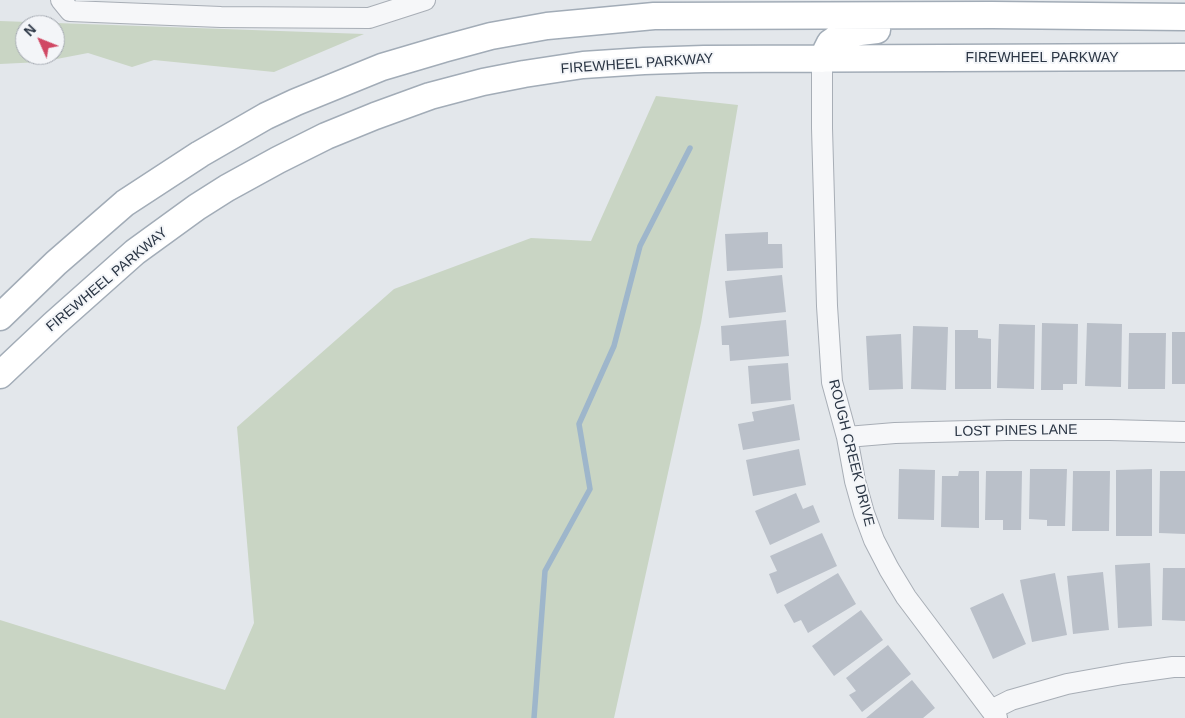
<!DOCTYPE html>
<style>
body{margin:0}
#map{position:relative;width:1185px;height:718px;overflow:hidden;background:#e3e7eb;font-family:Helvetica,sans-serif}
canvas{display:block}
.north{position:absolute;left:15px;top:15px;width:50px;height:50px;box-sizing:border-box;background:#f3f5f8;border:1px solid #a3a8b0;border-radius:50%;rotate:314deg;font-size:14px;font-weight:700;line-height:20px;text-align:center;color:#2a3544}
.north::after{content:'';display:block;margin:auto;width:18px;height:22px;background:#d04864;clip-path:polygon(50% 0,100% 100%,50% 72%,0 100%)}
</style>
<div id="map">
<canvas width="1185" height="718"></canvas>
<div class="north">N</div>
</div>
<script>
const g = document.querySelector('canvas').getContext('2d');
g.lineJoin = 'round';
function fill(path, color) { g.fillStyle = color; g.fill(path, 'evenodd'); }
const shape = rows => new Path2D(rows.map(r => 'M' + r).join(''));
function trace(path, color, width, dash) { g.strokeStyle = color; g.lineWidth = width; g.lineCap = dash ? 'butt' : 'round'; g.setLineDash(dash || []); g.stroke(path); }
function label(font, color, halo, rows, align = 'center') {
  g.font = font + ' Helvetica,sans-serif'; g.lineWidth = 4; g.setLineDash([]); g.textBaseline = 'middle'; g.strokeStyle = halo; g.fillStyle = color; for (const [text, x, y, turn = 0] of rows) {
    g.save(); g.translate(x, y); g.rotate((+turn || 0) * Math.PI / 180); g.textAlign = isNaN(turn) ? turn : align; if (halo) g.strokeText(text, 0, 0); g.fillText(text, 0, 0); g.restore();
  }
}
fill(shape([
 [0,21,364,34,274,72,154,60,132,67,88,53,41,62,0,64],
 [25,25,55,25,55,55,25,55],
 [656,96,738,105,701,323,614,718,0,718,0,620,225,690,254,623,237,427,394,289,531,238,591,241]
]), '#c9d5c4');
trace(shape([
 [534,718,545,571,590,489,579,424,614,346,640,246,690,148]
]), '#9eb6cb', 5.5);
fill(shape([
 [768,232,768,244,782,244,783,268,727,271,725,234],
 [782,275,786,312,729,318,725,281],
 [786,320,789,356,730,361,729,345,722,345,721,326],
 [1042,323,1078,324,1077,384,1063,384,1063,390,1041,390],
 [1087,323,1122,324,1121,387,1085,386],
 [999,324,1035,325,1034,389,997,388],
 [913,326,948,327,946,390,911,389],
 [955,330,978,330,978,338,991,339,991,389,955,389],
 [1172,332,1185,332,1185,384,1172,384],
 [1129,333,1166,333,1165,389,1128,389],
 [901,334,903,389,869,390,866,336],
 [788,363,791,400,751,404,748,366],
 [794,404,800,440,743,450,738,424,754,421,752,412],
 [799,449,806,485,753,496,746,460],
 [899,469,935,470,934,520,898,519],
 [1030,469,1067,469,1065,526,1047,526,1047,520,1029,519],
 [1152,469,1152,536,1116,536,1116,470],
 [959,471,979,471,979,528,941,527,942,476,958,476],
 [986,471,1022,471,1021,530,1003,530,1003,520,985,520],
 [1073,471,1110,471,1109,531,1072,531],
 [1160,471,1185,471,1185,534,1159,533],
 [796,493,803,509,813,505,820,522,770,545,755,511],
 [822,533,837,566,777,594,769,574,777,571,770,556],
 [1150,563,1152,626,1118,628,1115,565],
 [1163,568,1185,568,1185,621,1162,620],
 [1103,572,1109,630,1073,634,1067,576],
 [838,573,856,604,808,633,801,620,794,623,784,605],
 [1055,573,1067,635,1032,642,1020,580],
 [1003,593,1026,644,993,659,970,608],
 [861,610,883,640,834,676,812,646],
 [888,645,911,674,862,712,849,695,856,691,846,678],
 [912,680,935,708,923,718,866,718]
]), '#bac0c9');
const minor = shape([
 [61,0,70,11,221,17,369,18,425,0],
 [822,59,822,128,827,306,832,382,847,437,855,481,864,513,874,540,889,569,906,597,997,718],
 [847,437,895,433,1007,430,1110,430,1185,432],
 [991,710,1011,700,1067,684,1123,674,1173,667,1185,667]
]);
const major = shape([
 [822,59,830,43,843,34,877,30],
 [0,317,56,263,125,203,200,154,266,116,296,102,382,67,443,49,491,36,547,26,654,16,992,15,1185,17],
 [0,375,54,324,135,252,197,207,227,188,278,160,326,136,375,116,430,96,483,82,524,74,583,65,644,61,704,59,1185,57]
]);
trace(minor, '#a8aeb6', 22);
trace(major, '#a2acb7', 29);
trace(minor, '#f6f7f9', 20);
trace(major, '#fff', 26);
label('14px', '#2a3544', '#f3f5f8', [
 ["FIREWHEEL PARKWAY",1042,58],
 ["FIREWHEEL PARKWAY",637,64,-4],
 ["FIREWHEEL PARKWAY",107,280,-40],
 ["LOST PINES LANE",1016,431,-1],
 ["ROUGH CREEK DRIVE",851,453,76]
]);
</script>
